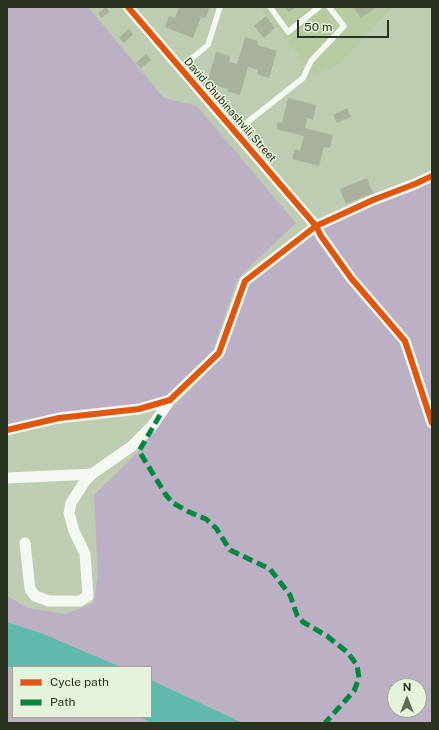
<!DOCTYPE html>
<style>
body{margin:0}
#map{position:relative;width:439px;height:730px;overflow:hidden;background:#beccb2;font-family:"Public Sans",sans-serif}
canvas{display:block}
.frame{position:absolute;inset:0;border:8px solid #293320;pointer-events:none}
.legend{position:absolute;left:12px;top:666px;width:140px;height:52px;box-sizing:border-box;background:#e6f3db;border:1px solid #9aa690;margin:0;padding:5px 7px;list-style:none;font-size:12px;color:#293320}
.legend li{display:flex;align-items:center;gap:8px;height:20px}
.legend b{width:20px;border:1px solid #9aa690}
.north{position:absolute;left:387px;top:678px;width:40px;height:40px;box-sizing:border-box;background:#e6f3db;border:1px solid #9aa690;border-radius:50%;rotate:0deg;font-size:11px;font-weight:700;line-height:16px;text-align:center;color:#293320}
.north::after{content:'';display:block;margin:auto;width:14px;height:18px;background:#5d6953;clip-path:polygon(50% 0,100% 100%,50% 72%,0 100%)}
.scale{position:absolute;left:297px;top:20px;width:92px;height:18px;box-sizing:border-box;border:2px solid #293320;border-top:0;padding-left:5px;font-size:12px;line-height:14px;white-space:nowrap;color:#293320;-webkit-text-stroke:3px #e6f3db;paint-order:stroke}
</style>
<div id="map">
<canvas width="439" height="730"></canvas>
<div class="frame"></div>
<ul class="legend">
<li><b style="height:5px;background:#de570d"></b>Cycle path</li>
<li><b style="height:5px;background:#00873e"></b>Path</li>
</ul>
<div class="north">N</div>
<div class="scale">50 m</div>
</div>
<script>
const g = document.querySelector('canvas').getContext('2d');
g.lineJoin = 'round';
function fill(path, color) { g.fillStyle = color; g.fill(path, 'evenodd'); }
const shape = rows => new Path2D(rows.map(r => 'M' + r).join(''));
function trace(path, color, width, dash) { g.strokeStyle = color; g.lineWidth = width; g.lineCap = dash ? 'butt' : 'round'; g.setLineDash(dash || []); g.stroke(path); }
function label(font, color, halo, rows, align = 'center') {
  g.font = font + ' "Public Sans",sans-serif'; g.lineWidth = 3; g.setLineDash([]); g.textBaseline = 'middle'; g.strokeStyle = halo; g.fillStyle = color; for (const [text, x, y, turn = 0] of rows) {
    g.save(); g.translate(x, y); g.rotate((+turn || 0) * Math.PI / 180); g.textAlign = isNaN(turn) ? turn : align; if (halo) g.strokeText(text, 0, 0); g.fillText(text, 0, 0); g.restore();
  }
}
fill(shape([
 [260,7,393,7,334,68,314,75]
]), '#b6cba2');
fill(shape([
 [7,7,88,7,164,98,197,106,296,223,242,274,236,283,213,350,167,395,138,407,55,414,7,424],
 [432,179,432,723,243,723,151,680,151,667,121,667,41,633,7,622,7,596,28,608,65,614,94,603,98,573,94,495,139,451,169,411,205,375,225,353,249,284,341,214],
 [395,686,419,686,419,710,395,710],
 [7,666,13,668,13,717,140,717,152,723,7,723]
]), '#bcb0c5');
fill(shape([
 [7,622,41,633,121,667,13,667,13,668,7,666],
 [151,680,243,723,152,723,140,717,151,717]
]), '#60b9ac');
fill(shape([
 [106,7,110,12,101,18,98,13],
 [179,7,210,7,206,18,201,17,193,38,165,27,169,16,175,18],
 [285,7,296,7,289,12],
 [353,7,373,7,374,9,361,18],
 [266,16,275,28,264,38,254,26],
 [128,29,133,34,124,43,119,38],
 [245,37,258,41,257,45,277,51,269,78,257,74,258,70,248,67,240,95,227,91,228,89,207,83,216,52,230,56,229,62,237,64],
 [146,54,151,60,141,68,136,63],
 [288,98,316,105,313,120,307,118,305,128,333,135,330,148,324,147,319,166,292,159,295,149,300,151,304,136,276,129,278,122,282,123],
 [347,108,351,117,337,123,333,115],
 [367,178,373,193,346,204,340,189]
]), '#aab19b');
trace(shape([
 [270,7,288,32,319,7],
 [180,68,208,45,220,7],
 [235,132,303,78,311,61,344,26,329,7]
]), '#f5f7f3', 5.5);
trace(shape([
 [128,7,316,226,321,236,351,278,405,341,432,423],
 [7,430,59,418,139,409,170,400,219,353,245,281,316,226,373,200,415,184,432,176],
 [7,478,92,474,132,446,153,425,170,400],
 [25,543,30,589,35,596,49,601,80,601,88,596,85,554,74,531,69,513,71,503,85,481,92,474]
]), '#f5f7f3', 11);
trace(shape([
 [160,415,139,451,166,495,173,503,189,512,206,519,216,528,230,550,270,569,290,595,297,615,303,622,327,636,347,652,357,665,359,678,354,691,325,723]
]), '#00873e', 5, [10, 5]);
trace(shape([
 [128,7,316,226,321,236,351,278,405,341,432,423],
 [7,430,59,418,139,409,170,400,219,353,245,281,316,226,373,200,415,184,432,176]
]), '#de570d', 6);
label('11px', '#293320', '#e6f3db', [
 ["David Chubinashvili Street",230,110,49]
]);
</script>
